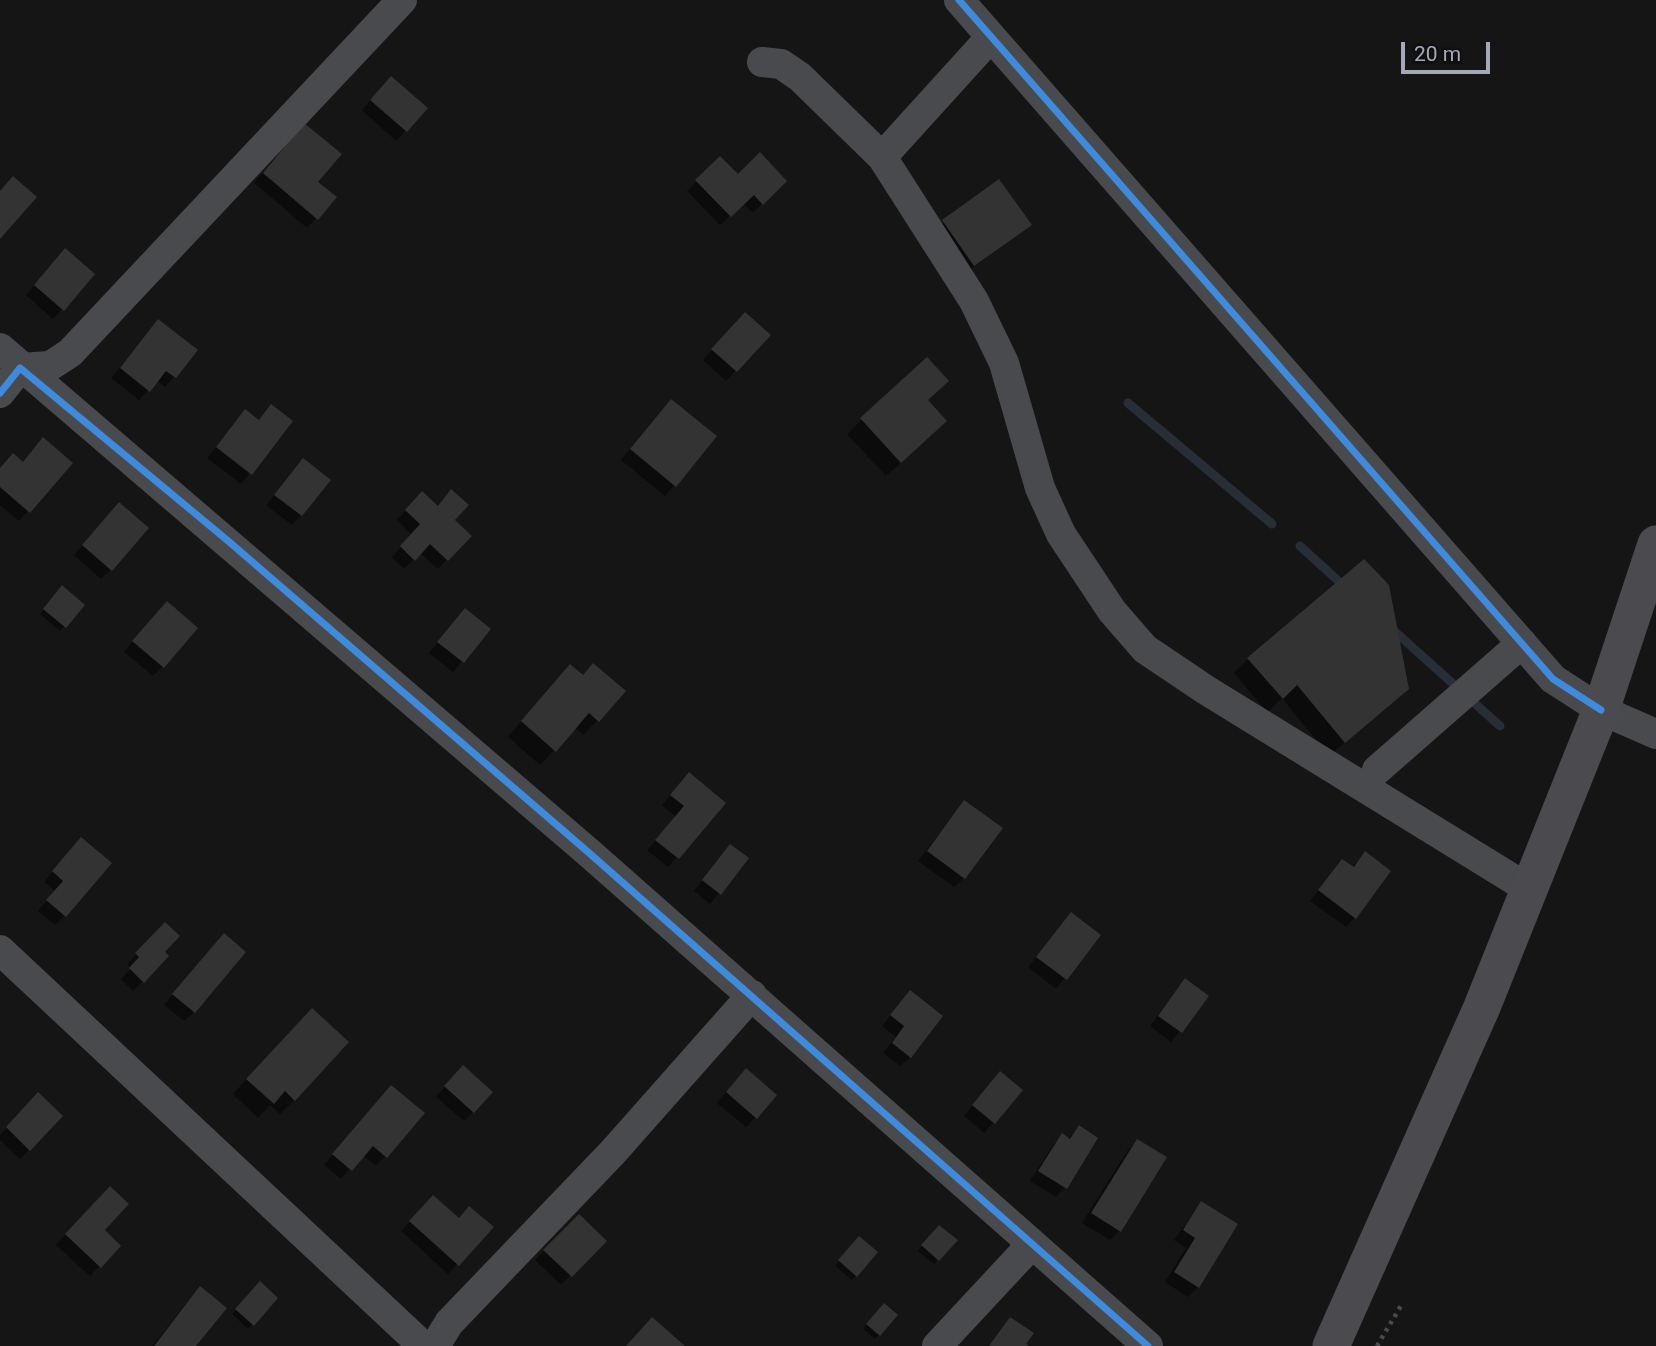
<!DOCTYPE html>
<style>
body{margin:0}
#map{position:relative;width:1656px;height:1346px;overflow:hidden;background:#151515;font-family:Roboto,sans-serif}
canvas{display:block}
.scale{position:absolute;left:1401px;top:42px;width:89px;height:32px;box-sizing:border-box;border:4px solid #a4a8b7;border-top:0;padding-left:9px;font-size:21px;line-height:24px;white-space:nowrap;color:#a4a8b7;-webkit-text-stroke:5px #0f0f11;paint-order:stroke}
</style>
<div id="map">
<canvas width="1656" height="1346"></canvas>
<div class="scale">20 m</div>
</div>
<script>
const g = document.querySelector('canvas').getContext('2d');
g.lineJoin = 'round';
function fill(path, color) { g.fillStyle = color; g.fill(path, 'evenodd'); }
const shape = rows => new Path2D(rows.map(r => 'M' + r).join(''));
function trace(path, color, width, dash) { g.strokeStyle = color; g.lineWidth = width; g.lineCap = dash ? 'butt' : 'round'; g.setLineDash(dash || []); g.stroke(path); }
fill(shape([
 [381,88,426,108,396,141,362,110],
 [295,135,316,182,334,198,307,228,254,183],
 [720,158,738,176,785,181,753,213,743,203,720,225,687,191],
 [999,182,1029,225,964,274,933,231],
 [56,260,62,309,53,319,26,295],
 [158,321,196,351,165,387,157,380,139,400,111,378],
 [736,324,768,335,726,381,703,360],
 [926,401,930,436,886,476,847,434,862,419],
 [662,410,715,437,665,496,621,460],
 [245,411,258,421,262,416,290,422,241,484,207,458],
 [303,460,301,515,292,525,266,505],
 [22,463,70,463,19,521,0,505,0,469],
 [451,491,453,520,469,536,438,569,420,553,404,569,392,557,412,535,397,520,422,494,437,507],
 [110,514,111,569,101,579,74,555],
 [58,592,83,605,60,631,40,614],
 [158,613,162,667,153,676,124,652],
 [456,620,488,630,453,672,429,653],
 [1248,659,1407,689,1329,756,1282,698,1267,712,1234,673],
 [582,677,598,720,583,735,575,727,540,765,508,737,556,681],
 [680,784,723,804,668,867,647,850,676,817,662,805],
 [964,802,964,878,954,887,918,861],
 [730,846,747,859,710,904,694,891],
 [71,849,65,916,55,925,38,911,55,891,44,882],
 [1365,854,1355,917,1346,927,1310,901,1342,861,1352,868],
 [1071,915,1098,936,1056,989,1028,967],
 [165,924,163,952,167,956,133,991,121,979,131,968,127,964],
 [214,945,194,1012,184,1021,164,1005],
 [1185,981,1207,996,1171,1042,1150,1026],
 [910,992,910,1057,900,1066,883,1053,896,1037,882,1026],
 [297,1025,294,1100,280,1114,270,1105,258,1118,233,1094],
 [454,1077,473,1112,464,1121,436,1097],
 [736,1080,756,1117,746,1127,717,1103],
 [991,1082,1021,1090,984,1133,964,1116],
 [38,1095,61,1116,20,1159,0,1140,0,1135],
 [382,1097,423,1114,376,1166,363,1155,341,1179,324,1165],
 [1079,1128,1065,1187,1056,1197,1030,1181,1053,1145,1063,1136,1068,1139],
 [1137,1141,1119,1231,1110,1240,1082,1223,1128,1150],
 [100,1197,102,1230,119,1246,90,1276,56,1245],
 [1201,1203,1198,1287,1188,1297,1165,1282,1186,1248,1174,1240],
 [424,1206,458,1219,457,1264,448,1274,401,1231],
 [579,1216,605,1241,561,1285,535,1260],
 [935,1231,955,1240,934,1264,918,1251],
 [855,1242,856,1276,852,1280,835,1266],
 [260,1284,276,1298,248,1329,232,1314],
 [191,1298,193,1346,152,1346],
 [879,1309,879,1335,875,1339,863,1329]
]), '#0007');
trace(shape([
 [1128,403,1272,524],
 [1300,546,1345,587],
 [1392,629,1500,726]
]), '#272e37', 9);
fill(shape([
 [391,76,428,108,407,132,370,100],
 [304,123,342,154,318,182,337,197,318,220,263,173],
 [760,152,787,181,763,205,754,195,731,217,695,180,720,156,738,174],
 [13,176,37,197,0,239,0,191],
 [999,179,1032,225,974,266,942,220],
 [65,248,95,274,64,311,34,285],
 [745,312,771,335,737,372,711,349],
 [158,319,198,350,176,378,166,371,150,392,120,368],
 [927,357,949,381,928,400,947,421,901,463,860,418],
 [671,399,717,436,676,487,630,449],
 [271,404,293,421,252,475,216,447,245,409,259,420],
 [43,437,73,463,30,513,0,487,0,468,13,453,23,462],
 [303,458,331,480,302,516,274,495],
 [451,489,469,505,455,520,472,536,448,561,430,544,415,561,400,546,420,524,405,510,422,491,438,506],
 [119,502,149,528,112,571,82,545],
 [1364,559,1389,585,1409,689,1345,743,1297,685,1283,699,1247,658],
 [62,585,85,605,66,628,43,609],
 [167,601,198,628,164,668,132,641],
 [465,608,491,629,464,663,437,642],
 [593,663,626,691,599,722,589,713,556,752,521,721,570,664,583,675],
 [689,772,726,803,679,859,655,840,684,806,670,795],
 [964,800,1003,828,965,879,927,851],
 [81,837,112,863,66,917,46,900,63,881,52,871],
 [730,844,749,858,721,895,702,880],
 [1365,851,1391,871,1356,919,1318,890,1342,859,1354,867],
 [1071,912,1101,935,1067,980,1036,957],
 [165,922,180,936,165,952,169,956,144,983,129,968,139,957,135,953],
 [224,933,246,952,195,1013,172,994],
 [1185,978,1209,996,1182,1033,1158,1016],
 [910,990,943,1016,911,1058,892,1043,904,1026,890,1015],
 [312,1008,349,1042,295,1101,285,1091,274,1104,246,1079],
 [463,1065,493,1092,474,1113,444,1086],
 [746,1068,777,1095,757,1119,726,1092],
 [1000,1071,1023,1090,995,1124,972,1105],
 [391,1085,425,1113,387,1158,373,1146,352,1171,332,1154],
 [38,1092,63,1116,30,1151,6,1127],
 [1079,1125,1098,1138,1067,1189,1038,1171,1062,1133,1070,1139],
 [1137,1139,1167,1157,1121,1232,1091,1213],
 [110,1186,129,1204,105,1230,121,1246,101,1268,65,1234],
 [433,1195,459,1218,469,1206,494,1227,459,1266,409,1221],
 [1201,1201,1238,1224,1199,1288,1174,1272,1195,1238,1183,1230],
 [579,1214,607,1241,572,1277,543,1250],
 [939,1225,958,1240,939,1261,921,1245],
 [859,1236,878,1252,857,1277,838,1260],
 [260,1281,278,1298,254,1326,235,1309],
 [200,1286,227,1308,196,1346,154,1346],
 [884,1303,898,1315,880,1336,866,1324],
 [652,1317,685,1346,626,1346],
 [1010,1317,1034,1333,1026,1344,1029,1346,989,1346]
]), '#333334');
trace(shape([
 [1377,1346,1402,1304]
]), '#4a4b4f', 4.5, [3.5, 5]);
trace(shape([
 [959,0,1553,679,1601,710,1656,734],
 [762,62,781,64,800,77,882,157,974,301,1004,363,1040,488,1061,534,1112,611,1145,649,1206,690,1529,889],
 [882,157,990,38],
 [0,348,588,852,1148,1346],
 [0,393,20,368,50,366,70,353,402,0],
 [1377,770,1522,643],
 [0,950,423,1346],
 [435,1346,449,1323,613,1152,752,995],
 [937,1346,1032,1244]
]), '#484a4e', 30);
trace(shape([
 [1331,1346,1482,1007,1601,710,1656,544]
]), '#4b4b4f', 37);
trace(shape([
 [959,0,1553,679,1601,710],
 [0,393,20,368,227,540,588,852,1148,1346]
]), '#408adc', 7);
</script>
